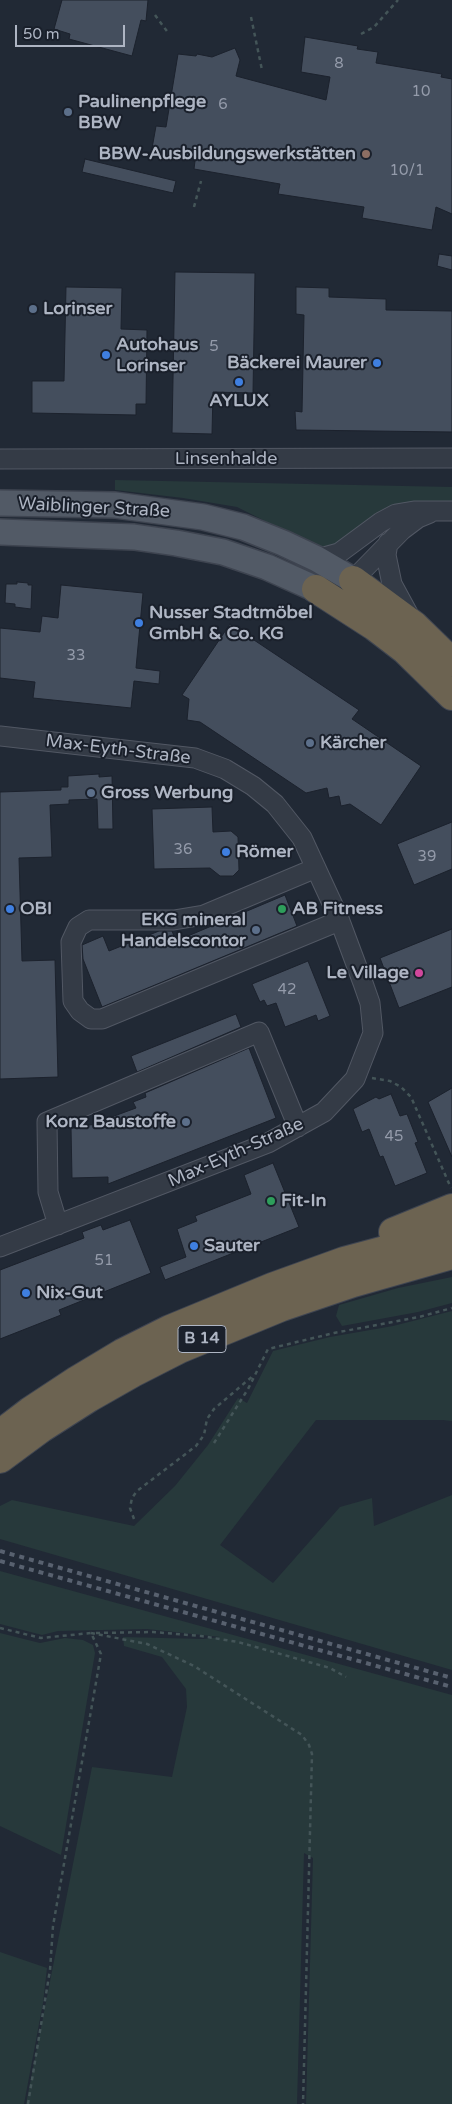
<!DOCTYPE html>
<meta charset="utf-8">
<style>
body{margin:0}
#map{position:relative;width:452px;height:2104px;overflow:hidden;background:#212935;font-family:"Varela Round",sans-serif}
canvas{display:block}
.scale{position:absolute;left:15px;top:25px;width:110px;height:22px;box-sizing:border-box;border:2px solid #aeb5c3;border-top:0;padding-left:6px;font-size:15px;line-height:18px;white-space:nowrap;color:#aeb5c3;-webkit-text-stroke:4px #1a202b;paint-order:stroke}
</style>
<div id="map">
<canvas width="452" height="2104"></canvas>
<div class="scale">50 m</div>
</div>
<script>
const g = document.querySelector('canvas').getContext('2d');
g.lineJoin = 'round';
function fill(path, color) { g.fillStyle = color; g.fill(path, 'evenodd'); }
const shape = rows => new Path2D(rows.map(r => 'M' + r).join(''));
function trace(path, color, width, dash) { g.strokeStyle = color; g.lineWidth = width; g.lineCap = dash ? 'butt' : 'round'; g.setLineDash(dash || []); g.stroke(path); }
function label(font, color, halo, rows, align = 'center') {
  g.font = font + ' "Varela Round",sans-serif'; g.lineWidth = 4; g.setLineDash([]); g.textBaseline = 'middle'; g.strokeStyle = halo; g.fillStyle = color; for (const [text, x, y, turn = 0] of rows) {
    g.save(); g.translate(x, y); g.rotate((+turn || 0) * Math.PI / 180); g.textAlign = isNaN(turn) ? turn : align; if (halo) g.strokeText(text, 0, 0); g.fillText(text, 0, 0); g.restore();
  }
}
fill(shape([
 [115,480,452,487,452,504,328,549,313,547,281,532,263,520,237,507,183,498,115,490],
 [452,1277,452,1303,418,1312,342,1326,336,1316,339,1305,398,1288],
 [452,1311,452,1421,443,1420,316,1420,220,1545,273,1583,340,1507,372,1498,374,1526,452,1495,452,1670,0,1539,0,1506,12,1500,134,1526,175,1486,208,1445,238,1398,247,1403,273,1351,330,1337,393,1326],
 [0,1571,452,1695,452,2104,306,2104,313,1858,304,1853,297,2104,26,2104,92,1767,172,1777,187,1707,186,1689,162,1657,124,1646,123,1637,203,1639,220,1637,147,1629,58,1631,42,1635,0,1624],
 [0,1633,40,1643,65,1638,83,1640,93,1645,95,1653,61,1855,0,1826],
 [0,1952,47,1968,43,2003,24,2104,0,2104]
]), '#27393b');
const building = shape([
 [62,0,148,0,146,21,141,20,132,56,69,39,70,34,54,29,62,0],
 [305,37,358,46,357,49,378,52,376,63,442,74,441,77,452,79,452,214,436,207,432,230,362,218,364,207,278,194,280,184,194,169,195,161,151,154,156,126,166,127,178,54,196,56,197,54,212,57,235,48,240,60,236,76,326,100,330,77,301,72,305,37],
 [85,159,176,181,173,193,82,172,85,159],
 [439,254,452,256,452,270,437,266,439,254],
 [175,272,255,273,253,393,213,392,212,434,172,433,175,272],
 [66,287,122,288,121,329,147,330,146,404,136,404,136,415,32,413,32,381,64,381,66,287],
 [296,287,329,288,329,297,386,299,386,310,452,311,452,432,296,430,295,411,302,412,304,315,296,314,296,287],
 [17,582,28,583,28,585,32,585,31,609,15,607,15,604,5,603,6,584,17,584,17,582],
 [61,585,143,593,136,668,160,671,159,684,134,681,131,708,33,698,35,682,0,678,0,628,40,632,42,616,58,618,61,585],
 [230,624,359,710,352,719,421,766,381,825,350,804,341,806,339,796,329,798,327,788,306,793,200,722,187,720,189,699,182,695,230,624],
 [99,774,99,777,112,776,113,829,98,829,97,799,69,800,69,804,50,805,52,857,19,858,22,961,55,960,58,1077,0,1079,0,792,61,790,61,787,68,787,68,776,99,774],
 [212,807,213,832,231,831,238,837,239,870,233,876,220,876,210,868,154,869,152,809,212,807],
 [452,822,452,869,414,885,397,844,452,822],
 [285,895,297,926,102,1007,83,959,82,945,103,936,109,951,159,931,172,931,176,941,285,895],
 [452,929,452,987,399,1008,380,958,452,929],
 [308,961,330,1016,318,1021,316,1015,285,1027,276,1003,267,1006,264,1000,260,1002,252,984,308,961],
 [236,1014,241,1027,137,1072,131,1056,236,1014],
 [249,1048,276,1118,108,1184,108,1177,72,1178,71,1128,87,1128,87,1125,107,1124,106,1119,136,1108,133,1102,146,1097,145,1093,249,1048],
 [452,1088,452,1157,428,1102,452,1088],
 [391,1094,400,1116,407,1114,418,1142,415,1143,427,1173,395,1186,383,1156,380,1157,369,1129,362,1132,353,1109,376,1097,379,1099,391,1094],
 [273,1163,299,1227,165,1280,160,1267,186,1257,177,1229,197,1221,195,1216,251,1194,244,1175,273,1163],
 [130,1220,151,1273,59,1310,61,1315,0,1339,0,1270,84,1238,82,1232,101,1225,103,1230,130,1220]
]);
fill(building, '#444e5d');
trace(building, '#1c222d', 1);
const minor = shape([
 [0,459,452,458],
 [388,543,386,555,392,584,411,619],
 [317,559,339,553,381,522,396,514,414,511,452,511],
 [316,589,336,588,353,580,402,530,418,518,430,513],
 [0,736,195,758,225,769,253,786,275,804,302,838,338,916,363,983,370,1003,373,1033,355,1079,324,1112,268,1143,0,1247],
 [316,868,204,915,174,920,89,920,78,927,71,942,73,1001,80,1011,91,1019,102,1019,339,921],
 [58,1225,48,1192,47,1122,259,1032,298,1127]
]);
const major = shape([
 [0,503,115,505,203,517,243,527,283,543,317,559,353,580],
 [0,532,134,537,176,543,223,552,267,567,316,589]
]);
const highway = shape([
 [353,580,414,625,452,662],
 [316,589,375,627,405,650,452,696],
 [393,1232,452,1208],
 [0,1434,30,1411,77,1380,122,1353,170,1329,272,1287,344,1261,452,1232],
 [0,1459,42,1428,89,1398,133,1373,180,1349,282,1307,353,1283,452,1255]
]);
trace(minor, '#525864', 21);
trace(major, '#3e4450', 28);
trace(highway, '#3f4551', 30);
trace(shape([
 [155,15,169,34],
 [251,17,262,70],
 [361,34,374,27,398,0],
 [194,207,201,181],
 [372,1078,390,1081,401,1087,411,1097,451,1188],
 [214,1443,248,1389,268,1349,334,1333,419,1317,452,1308],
 [134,1519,130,1508,132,1498,137,1491,196,1446,204,1435,207,1419,214,1409,254,1375],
 [0,1628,41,1638,91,1633],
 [91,1633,147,1644,194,1666,302,1735,309,1745,312,1754,303,2104],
 [96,1633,153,1632,201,1636,238,1642,330,1668,346,1677],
 [28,2104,50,1970,53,1926,101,1654,91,1633]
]), '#445558', 2.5, [4, 4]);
trace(minor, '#343b46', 19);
trace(major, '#525a66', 25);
trace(highway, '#6c6351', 28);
trace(shape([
 [0,1551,452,1678],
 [0,1561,452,1687]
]), '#58616f', 4, [5, 5]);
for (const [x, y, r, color] of [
 [68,112,5,"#5c6f8a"],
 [366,154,5,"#8d6e63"],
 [33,309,5,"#5c6f8a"],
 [106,355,5,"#3f7fe0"],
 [377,363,5,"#3f7fe0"],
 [239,382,5,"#3f7fe0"],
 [139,623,5,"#3f7fe0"],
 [310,743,5,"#5c6f8a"],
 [91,793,5,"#5c6f8a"],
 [226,852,5,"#3f7fe0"],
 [10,909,5,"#3f7fe0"],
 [282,909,5,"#2e9e5b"],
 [256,930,5,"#5c6f8a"],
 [419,973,5,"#d1479c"],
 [186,1122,5,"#5c6f8a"],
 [271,1201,5,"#2e9e5b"],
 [194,1246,5,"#3f7fe0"],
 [26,1293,5,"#3f7fe0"]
]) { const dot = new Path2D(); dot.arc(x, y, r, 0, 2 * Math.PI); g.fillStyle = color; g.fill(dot); trace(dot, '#1a202b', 2); }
label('15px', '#949baa', null, [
 ["8",339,64],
 ["10",421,92],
 ["6",223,105],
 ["10/1",407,171],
 ["5",214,347],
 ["33",76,656],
 ["36",183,850],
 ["39",427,857],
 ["42",287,990],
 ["45",394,1137],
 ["51",104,1261]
]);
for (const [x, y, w] of [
 [202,1339,48]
]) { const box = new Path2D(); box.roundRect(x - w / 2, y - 13.5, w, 27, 4); g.fillStyle = '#1a202b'; g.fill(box); trace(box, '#aeb5c3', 1); }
label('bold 16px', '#aeb5c3', null, [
 ["B 14",202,1339]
]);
label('bold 18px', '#aeb5c3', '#1a202b', [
 ["Paulinenpflege",78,102],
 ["BBW",78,123],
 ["BBW-Ausbildungswerkstätten",356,154,"right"],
 ["Lorinser",43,309],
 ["Autohaus",116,345],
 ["Lorinser",116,366],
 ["Bäckerei Maurer",367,363,"right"],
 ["AYLUX",239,401,"center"],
 ["Nusser Stadtmöbel",149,613],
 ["GmbH & Co. KG",149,634],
 ["Kärcher",320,743],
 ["Gross Werbung",101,793],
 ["Römer",236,852],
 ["OBI",20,909],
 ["AB Fitness",292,909],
 ["EKG mineral",246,920,"right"],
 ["Handelscontor",246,941,"right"],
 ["Le Village",409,973,"right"],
 ["Konz Baustoffe",176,1122,"right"],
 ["Fit-In",281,1201],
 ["Sauter",204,1246],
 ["Nix-Gut",36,1293]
], 'left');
label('18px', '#aeb5c3', '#1a202b', [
 ["Linsenhalde",226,459],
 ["Waiblinger Straße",94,508,3],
 ["Max-Eyth-Straße",118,750,7],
 ["Max-Eyth-Straße",236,1153,-24]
]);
</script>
